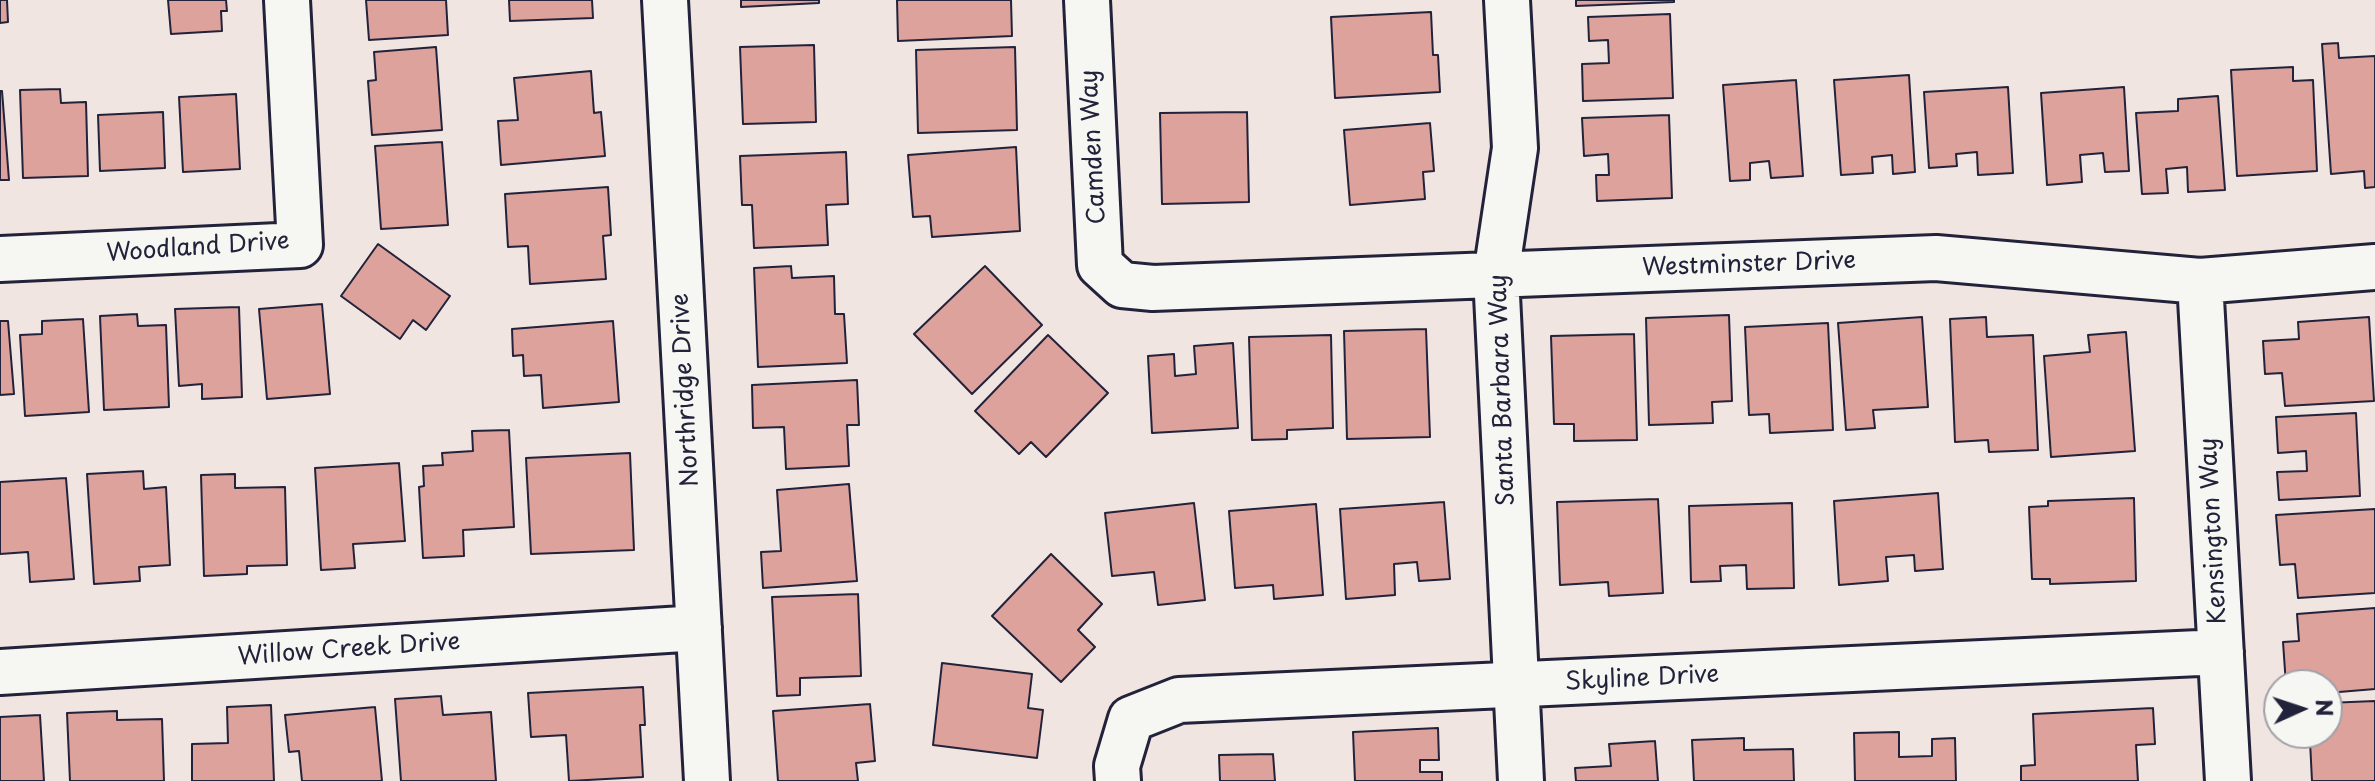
<!DOCTYPE html>
<style>
body{margin:0}
#map{position:relative;width:2375px;height:781px;overflow:hidden;background:#f1e5e1;font-family:"Playpen Sans",sans-serif}
canvas{display:block}
.north{position:absolute;left:2263px;top:669px;width:80px;height:80px;box-sizing:border-box;background:#f6f6f2;border:2px solid #a1a1a9;border-radius:50%;rotate:87deg;font-size:22px;font-weight:700;line-height:32px;text-align:center;color:#22223b}
.north::after{content:'';display:block;margin:auto;width:28px;height:36px;background:#22223b;clip-path:polygon(50% 0,100% 100%,50% 72%,0 100%)}
</style>
<div id="map">
<canvas width="2375" height="781"></canvas>
<div class="north">N</div>
</div>
<script>
const g = document.querySelector('canvas').getContext('2d');
g.lineJoin = 'round';
function fill(path, color) { g.fillStyle = color; g.fill(path, 'evenodd'); }
const shape = rows => new Path2D(rows.map(r => 'M' + r).join(''));
function trace(path, color, width, dash) { g.strokeStyle = color; g.lineWidth = width; g.lineCap = dash ? 'butt' : 'round'; g.setLineDash(dash || []); g.stroke(path); }
function label(font, color, halo, rows, align = 'center') {
  g.font = font + ' "Playpen Sans",sans-serif'; g.lineWidth = 6; g.setLineDash([]); g.textBaseline = 'middle'; g.strokeStyle = halo; g.fillStyle = color; for (const [text, x, y, turn = 0] of rows) {
    g.save(); g.translate(x, y); g.rotate((+turn || 0) * Math.PI / 180); g.textAlign = isNaN(turn) ? turn : align; if (halo) g.strokeText(text, 0, 0); g.fillText(text, 0, 0); g.restore();
  }
}
const building = shape([
 [0,0,7,0,8,22,0,23,0,0],
 [168,0,226,0,227,11,221,11,222,31,171,34,168,0],
 [366,0,446,0,448,35,369,40,366,0],
 [509,0,592,0,593,18,510,21,509,0],
 [741,0,819,0,819,3,741,7,741,0],
 [897,0,1011,0,1012,36,898,41,897,0],
 [1576,0,1674,0,1674,2,1576,6,1576,0],
 [1431,12,1433,55,1438,55,1440,92,1335,98,1331,17,1431,12],
 [1670,14,1673,98,1583,101,1582,64,1609,63,1608,40,1589,41,1588,17,1670,14],
 [2338,43,2339,58,2375,56,2375,187,2365,188,2364,171,2331,174,2322,44,2338,43],
 [814,45,816,122,743,124,740,47,814,45],
 [436,47,442,130,372,135,368,81,376,80,374,52,436,47],
 [1015,47,1017,130,918,133,916,50,1015,47],
 [2293,67,2293,81,2313,80,2317,171,2237,176,2231,70,2293,67],
 [591,71,594,113,601,112,605,156,501,165,498,121,518,120,514,78,591,71],
 [1909,75,1915,172,1893,174,1892,155,1872,157,1873,173,1841,175,1834,80,1909,75],
 [1796,80,1803,176,1771,178,1769,161,1750,163,1750,180,1730,181,1723,85,1796,80],
 [2008,87,2013,173,1978,175,1977,152,1956,154,1957,166,1929,168,1924,92,2008,87],
 [2124,87,2129,171,2105,172,2103,153,2080,155,2082,182,2047,185,2041,93,2124,87],
 [60,89,61,103,86,102,88,176,23,178,20,90,60,89],
 [0,91,2,91,9,180,0,180,0,91],
 [236,94,240,169,183,172,179,97,236,94],
 [2218,96,2225,190,2188,192,2187,167,2166,169,2168,193,2142,194,2136,113,2178,111,2178,99,2218,96],
 [163,112,165,168,100,171,98,115,163,112],
 [1247,112,1249,202,1162,204,1160,113,1247,112],
 [1669,115,1672,198,1597,201,1596,175,1609,175,1608,154,1584,156,1582,118,1669,115],
 [1430,123,1434,171,1423,172,1425,199,1350,205,1344,130,1430,123],
 [442,142,448,225,381,229,375,146,442,142],
 [1016,147,1020,231,932,237,930,216,913,217,908,155,1016,147],
 [846,152,848,204,826,205,828,245,754,248,752,205,742,205,740,156,846,152],
 [608,187,611,235,603,236,606,279,530,284,528,246,508,247,505,194,608,187],
 [378,244,450,296,426,330,413,320,400,339,341,296,378,244],
 [791,266,792,278,834,276,835,314,844,314,847,363,758,367,754,268,791,266],
 [985,266,1042,325,972,394,914,334,985,266],
 [322,304,330,394,267,399,259,309,322,304],
 [239,307,242,397,202,399,202,384,179,386,175,309,239,307],
 [137,314,138,326,166,325,169,407,104,410,100,316,137,314],
 [1729,315,1732,401,1712,402,1713,423,1649,425,1646,318,1729,315],
 [1922,317,1928,407,1873,410,1875,428,1846,430,1838,323,1922,317],
 [1986,317,1987,337,2033,335,2038,450,1989,452,1988,440,1955,442,1950,319,1986,317],
 [2369,317,2374,401,2285,406,2282,373,2265,374,2263,341,2299,339,2298,322,2369,317],
 [83,319,89,412,25,416,20,335,42,334,42,321,83,319],
 [0,321,8,321,14,394,0,395,0,321],
 [613,321,619,402,543,408,541,375,524,376,523,355,513,356,512,329,613,321],
 [1828,323,1833,430,1770,433,1769,414,1749,415,1745,327,1828,323],
 [1426,329,1430,437,1347,439,1344,331,1426,329],
 [2126,332,2135,451,2051,457,2044,356,2090,352,2088,335,2126,332],
 [1634,334,1637,440,1574,441,1574,424,1554,424,1551,336,1634,334],
 [1048,335,1108,393,1046,457,1031,442,1019,454,975,411,1048,335],
 [1331,335,1333,428,1287,430,1287,439,1252,440,1249,337,1331,335],
 [1233,343,1238,428,1152,433,1148,356,1174,354,1175,376,1196,374,1194,346,1233,343],
 [857,380,859,425,847,425,849,466,786,469,784,427,753,428,752,385,857,380],
 [2356,413,2360,496,2279,500,2277,472,2307,471,2306,451,2278,453,2276,417,2356,413],
 [509,430,514,527,463,530,464,556,423,558,419,487,424,486,423,466,443,465,442,453,473,451,472,431,509,430],
 [630,453,634,550,531,554,526,458,630,453],
 [399,463,405,541,353,544,355,568,321,570,315,468,399,463],
 [143,471,144,489,166,487,170,565,139,567,140,581,94,584,87,474,143,471],
 [235,474,235,488,285,487,287,565,247,566,247,574,204,576,201,475,235,474],
 [66,478,74,579,30,582,28,552,0,554,0,482,66,478],
 [849,484,857,581,763,588,761,552,781,551,777,490,849,484],
 [1938,493,1943,569,1915,571,1914,555,1886,557,1888,581,1839,585,1834,501,1938,493],
 [2134,498,2136,581,2050,584,2050,579,2032,579,2029,507,2048,506,2048,501,2134,498],
 [1658,499,1663,593,1609,596,1608,582,1560,585,1557,502,1658,499],
 [1444,502,1450,579,1419,581,1417,562,1394,564,1395,595,1346,599,1340,509,1444,502],
 [1194,503,1205,600,1158,605,1154,572,1112,576,1105,513,1194,503],
 [1792,503,1794,588,1747,589,1746,565,1720,566,1721,581,1691,582,1689,506,1792,503],
 [1316,504,1323,595,1274,599,1273,585,1235,588,1229,511,1316,504],
 [2375,509,2375,593,2298,598,2295,564,2280,565,2276,515,2375,509],
 [1051,554,1102,604,1078,630,1095,647,1061,682,992,616,1051,554],
 [858,594,861,676,800,678,800,695,777,696,772,597,858,594],
 [2375,608,2375,689,2327,693,2327,685,2286,685,2283,642,2299,641,2297,614,2375,608],
 [942,663,1032,674,1028,708,1043,710,1037,758,933,745,942,663],
 [643,687,645,725,640,725,643,777,569,781,566,735,531,737,528,693,643,687],
 [441,696,443,715,491,712,496,781,401,781,395,699,441,696],
 [2375,701,2375,781,2312,781,2310,741,2291,742,2291,733,2327,733,2327,703,2375,701],
 [870,704,875,761,856,763,858,781,778,781,773,711,870,704],
 [271,705,274,781,192,781,192,744,228,743,227,707,271,705],
 [375,707,382,781,302,781,299,751,289,752,285,715,375,707],
 [2153,708,2155,744,2136,745,2138,781,2021,781,2021,766,2035,765,2033,714,2153,708],
 [117,711,117,720,162,719,164,781,70,781,67,713,117,711],
 [40,715,44,781,0,781,0,717,40,715],
 [1438,728,1439,760,1420,760,1420,772,1442,772,1442,781,1355,781,1353,732,1438,728],
 [1899,732,1899,757,1932,756,1932,739,1955,738,1956,781,1855,781,1854,733,1899,732],
 [1744,738,1744,750,1793,749,1794,781,1694,781,1692,740,1744,738],
 [1655,741,1658,781,1576,781,1575,768,1611,766,1609,744,1655,741],
 [1273,754,1275,781,1220,781,1219,755,1273,754]
]);
fill(building, '#dca29b');
trace(building, '#22223b', 2);
const minor = shape([
 [665,0,707,781],
 [1087,0,1100,265,1122,285,1153,288,1936,258,2200,281,2375,267],
 [1507,0,1515,148,1496,275,1521,781],
 [0,259,300,245,287,0],
 [2200,281,2228,781],
 [0,672,699,628],
 [1118,781,1117,766,1131,719,1179,700,2221,652]
]);
trace(minor, '#22223b', 50);
trace(minor, '#f6f6f2', 44);
label('24px', '#22223b', '#f6f6f2', [
 ["Camden Way",1094,147,-93],
 ["Woodland Drive",198,248,-4],
 ["Westminster Drive",1749,265,-2],
 ["Northridge Drive",686,390,-93],
 ["Santa Barbara Way",1503,390,-92],
 ["Kensington Way",2214,531,-93],
 ["Willow Creek Drive",349,650,-4],
 ["Skyline Drive",1642,679,-3]
]);
</script>
